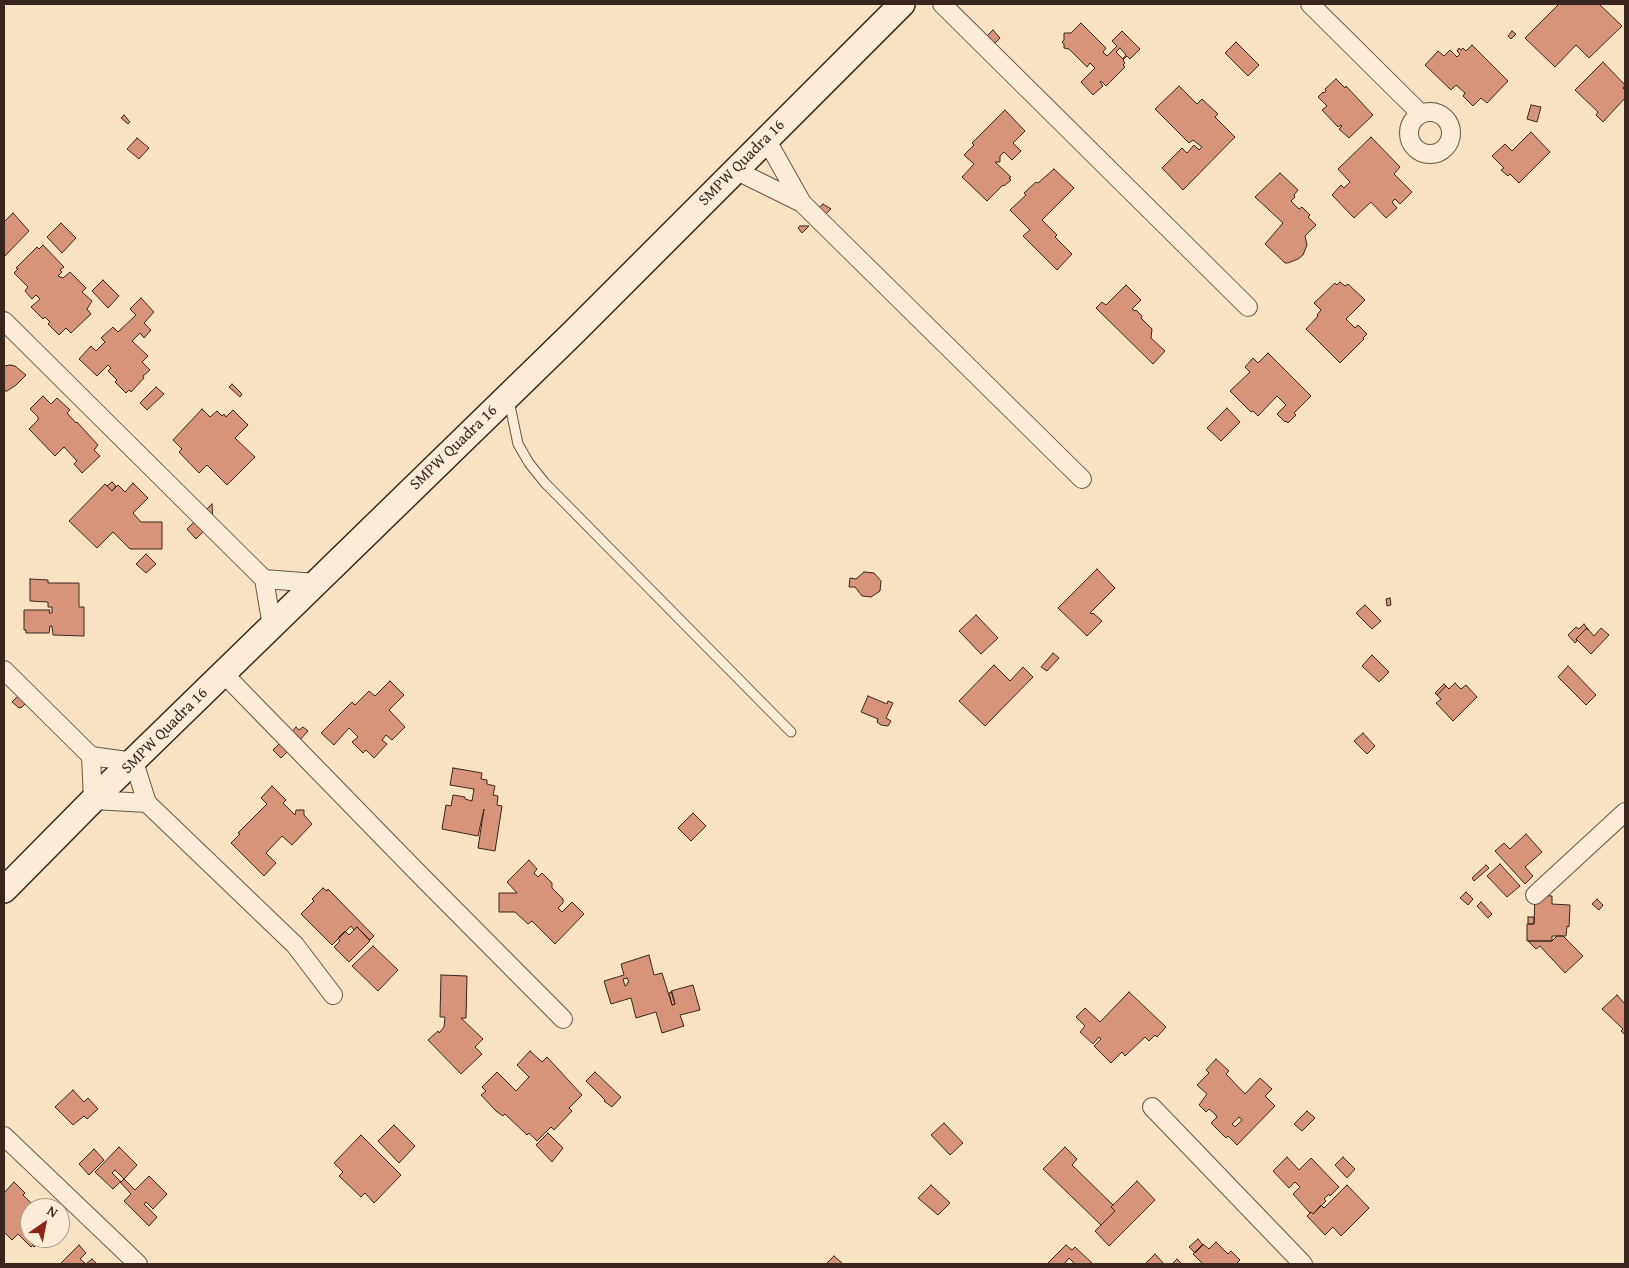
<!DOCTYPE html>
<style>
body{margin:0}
#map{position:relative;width:1629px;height:1268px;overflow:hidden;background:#f9e2c1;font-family:"Gentium Book Plus",serif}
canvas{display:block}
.frame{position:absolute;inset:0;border:5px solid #38261e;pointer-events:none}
.north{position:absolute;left:20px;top:1198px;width:50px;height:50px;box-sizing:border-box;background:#fbecd7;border:1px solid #ad9d8d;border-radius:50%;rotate:33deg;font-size:14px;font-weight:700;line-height:20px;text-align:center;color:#38261e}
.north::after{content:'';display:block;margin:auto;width:18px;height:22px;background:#8f2418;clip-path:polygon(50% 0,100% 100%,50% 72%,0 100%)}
</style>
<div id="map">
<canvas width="1629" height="1268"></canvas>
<div class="frame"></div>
<div class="north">N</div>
</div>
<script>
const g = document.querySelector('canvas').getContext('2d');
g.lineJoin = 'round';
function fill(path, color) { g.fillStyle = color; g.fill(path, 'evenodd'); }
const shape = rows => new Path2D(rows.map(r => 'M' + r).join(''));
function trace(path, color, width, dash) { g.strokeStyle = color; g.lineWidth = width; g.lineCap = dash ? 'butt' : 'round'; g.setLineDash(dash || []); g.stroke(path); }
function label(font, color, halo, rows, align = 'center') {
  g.font = font + ' "Gentium Book Plus",serif'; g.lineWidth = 5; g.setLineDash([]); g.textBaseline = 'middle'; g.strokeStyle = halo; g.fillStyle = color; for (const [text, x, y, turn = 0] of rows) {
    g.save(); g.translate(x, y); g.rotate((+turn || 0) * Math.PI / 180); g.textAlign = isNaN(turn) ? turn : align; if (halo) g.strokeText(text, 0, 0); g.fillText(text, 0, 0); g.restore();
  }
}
const building = shape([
 [1559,4,1599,4,1622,26,1589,58,1576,45,1555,67,1525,38,1559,4],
 [1081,23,1106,48,1103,52,1107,56,1117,46,1112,41,1122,31,1140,49,1130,59,1127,56,1123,60,1125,63,1123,65,1125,67,1106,86,1101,81,1100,82,1103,86,1093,95,1081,82,1095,68,1090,63,1087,67,1069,49,1064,48,1064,44,1062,42,1064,40,1064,33,1071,33,1081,23],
 [1120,48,1126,55,1123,59,1116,52,1120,48],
 [993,30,1000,38,993,45,986,37,993,30],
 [1512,31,1516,34,1511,39,1508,36,1512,31],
 [1236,42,1259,65,1248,76,1225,53,1236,42],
 [1472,45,1508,81,1487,103,1481,98,1473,106,1463,96,1465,93,1456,85,1451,90,1425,65,1438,51,1444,56,1450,50,1457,57,1460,54,1457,51,1459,48,1461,50,1463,48,1466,51,1472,45],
 [1603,62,1625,85,1623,88,1625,90,1625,98,1603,122,1596,115,1598,112,1575,90,1603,62],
 [1336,79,1345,88,1346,86,1373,115,1349,138,1339,129,1342,126,1341,125,1338,127,1322,110,1327,106,1318,97,1323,92,1324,93,1326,91,1325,89,1336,79],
 [1179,86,1197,104,1202,99,1218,114,1215,117,1235,137,1183,190,1162,168,1182,148,1187,153,1194,145,1199,150,1202,147,1193,140,1189,143,1155,109,1179,86],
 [1531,105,1541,107,1537,122,1527,119,1531,105],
 [1005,110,1025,131,1013,143,1021,151,1012,160,1004,152,1000,156,1000,162,995,162,1011,177,1009,178,1011,180,1004,186,1003,185,987,201,962,177,974,164,964,155,974,145,972,143,1005,110],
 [124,115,130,122,128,124,121,118,124,115],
 [1531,132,1550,152,1519,183,1510,174,1508,176,1501,170,1504,168,1492,156,1505,144,1512,151,1531,132],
 [1371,137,1400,167,1394,174,1412,192,1400,204,1395,199,1392,202,1397,208,1386,218,1371,202,1354,218,1332,195,1341,185,1344,188,1350,182,1338,169,1371,137],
 [137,138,149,148,139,159,127,149,137,138],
 [1054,169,1074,188,1042,220,1057,235,1055,237,1072,254,1057,270,1023,236,1030,230,1010,210,1026,195,1024,193,1036,182,1038,183,1054,169],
 [1280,173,1298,190,1294,195,1295,197,1291,201,1299,209,1302,207,1310,215,1308,217,1316,225,1305,236,1307,245,1303,255,1298,259,1288,263,1285,263,1265,244,1283,223,1255,197,1280,173],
 [823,204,831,209,822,218,815,211,823,204],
 [13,213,29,231,4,257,4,220,5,221,13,213],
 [61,223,76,238,62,253,47,237,61,223],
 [800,226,809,226,802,233,798,228,800,226],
 [43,245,64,267,60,270,62,272,58,276,63,278,70,272,86,288,82,292,92,301,87,309,91,314,71,333,66,328,59,335,48,324,50,322,45,317,43,319,31,307,40,299,36,295,32,299,25,291,28,287,14,273,18,269,16,268,37,247,39,249,43,245],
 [103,280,119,296,108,308,92,291,103,280],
 [1340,282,1345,286,1348,284,1365,300,1346,319,1355,328,1358,325,1367,334,1363,338,1364,339,1340,363,1306,329,1318,316,1317,315,1321,310,1314,303,1335,283,1337,285,1340,282],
 [1126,285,1141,300,1132,309,1135,311,1136,310,1142,316,1141,318,1152,329,1151,338,1165,351,1153,364,1096,308,1102,302,1106,305,1126,285],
 [141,298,154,312,144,323,151,330,144,338,140,333,132,341,148,356,142,362,150,370,143,376,144,378,131,392,129,390,126,393,115,382,117,380,108,371,111,368,108,365,97,376,79,359,91,346,96,351,105,342,101,338,113,327,118,332,136,315,130,309,141,298],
 [1268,353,1311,396,1294,413,1296,415,1288,423,1286,421,1285,422,1277,414,1286,405,1277,396,1258,416,1253,411,1251,412,1230,391,1250,372,1245,367,1253,358,1258,363,1268,353],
 [10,365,15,366,26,375,16,385,7,391,4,391,4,366,10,365],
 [232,384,242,394,240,397,229,387,232,384],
 [156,387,164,394,147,410,140,403,156,387],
 [43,396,51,404,57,398,70,410,67,413,76,423,77,422,98,445,94,450,100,456,82,473,74,464,77,461,64,447,55,456,29,429,38,420,38,417,30,409,43,396],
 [1227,408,1240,422,1221,441,1207,428,1227,408],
 [202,409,210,417,217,411,222,416,224,414,226,417,233,410,248,425,235,438,255,457,227,485,207,465,199,473,179,452,182,449,173,440,202,409],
 [112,482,116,486,112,491,107,486,112,482],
 [133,483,148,498,133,513,141,522,162,522,162,549,130,549,113,532,97,548,69,521,105,484,112,491,118,485,125,492,133,483],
 [212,504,213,521,196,539,187,529,212,504],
 [146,554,156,564,146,573,136,564,146,554],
 [1097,569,1115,588,1090,613,1092,614,1093,613,1102,621,1087,636,1058,608,1097,569],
 [864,572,874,573,881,581,880,591,871,597,862,596,855,587,849,587,850,578,856,579,864,572],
 [30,579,48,580,48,583,79,583,79,607,84,607,84,636,53,635,52,626,50,626,49,633,26,633,26,630,24,630,24,610,50,610,49,613,52,613,52,607,48,607,48,602,30,601,30,579],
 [1390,598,1391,605,1387,606,1386,599,1390,598],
 [1365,605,1381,621,1372,629,1356,613,1365,605],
 [976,615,998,638,981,654,959,631,976,615],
 [1584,624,1588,630,1587,628,1576,639,1577,641,1575,643,1568,635,1576,627,1579,629,1584,624],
 [1587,628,1594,636,1601,628,1609,635,1591,654,1576,639,1587,628],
 [1053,653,1059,658,1047,671,1041,667,1053,653],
 [1372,655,1389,672,1379,682,1362,666,1372,655],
 [994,665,1010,681,1023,667,1033,677,985,726,959,701,994,665],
 [1568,666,1596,695,1586,705,1558,677,1568,666],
 [390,681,404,695,389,710,405,727,392,740,386,735,382,740,387,744,374,758,366,750,363,753,352,742,358,737,349,728,334,745,321,733,352,702,355,705,369,691,375,696,390,681],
 [1455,683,1461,689,1466,685,1477,697,1453,721,1436,703,1441,699,1437,695,1446,686,1449,689,1455,683],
 [1444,684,1446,686,1437,695,1435,693,1444,684],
 [21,693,29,700,22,707,19,708,12,702,21,693],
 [868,696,887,704,888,701,893,703,886,718,891,721,888,726,881,725,877,722,878,719,861,712,868,696],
 [296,727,299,730,303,727,308,731,297,743,289,735,296,727],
 [1363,733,1375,746,1367,754,1354,741,1363,733],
 [280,743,290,749,281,758,273,750,280,743],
 [453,768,482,773,481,779,487,780,487,784,495,786,493,795,498,796,497,805,502,806,495,851,478,848,484,809,478,836,442,829,446,805,451,806,453,795,465,797,465,799,472,801,474,789,450,785,453,768],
 [272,786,286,800,283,803,295,815,296,810,304,810,304,815,312,824,292,845,282,836,266,853,276,863,264,876,231,843,240,834,238,833,267,804,261,798,272,786],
 [693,813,706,826,691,841,678,828,693,813],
 [1526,834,1542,852,1525,867,1533,876,1525,884,1495,851,1504,843,1510,849,1526,834],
 [529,860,537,869,534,873,538,877,542,873,552,883,552,888,563,899,563,903,558,908,562,912,572,902,584,914,555,944,532,921,528,924,515,912,499,912,499,893,517,893,507,882,529,860],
 [1500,864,1520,886,1507,897,1487,876,1500,864],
 [1486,865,1489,868,1474,881,1472,878,1486,865],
 [323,888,327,891,328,889,374,936,370,940,357,927,354,930,351,926,332,945,301,914,314,901,312,899,323,888],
 [1466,892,1473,899,1468,905,1460,898,1466,892],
 [1535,895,1552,896,1552,904,1570,905,1569,927,1567,926,1566,936,1552,936,1552,941,1527,941,1527,924,1534,924,1535,895],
 [1597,899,1603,905,1599,910,1592,904,1597,899],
 [1481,902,1492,914,1488,918,1477,906,1481,902],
 [1528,917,1534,917,1534,924,1528,924,1528,917],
 [357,927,370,941,349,962,334,947,340,941,338,938,345,931,349,935,357,927],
 [1557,936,1563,936,1583,956,1565,973,1540,946,1536,949,1528,941,1552,941,1557,936],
 [373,946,398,970,378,991,352,966,373,946],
 [649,955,654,975,662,973,672,1005,675,1004,671,991,693,985,700,1010,680,1015,684,1026,662,1033,656,1012,636,1018,631,998,611,1004,604,981,624,975,621,964,649,955],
 [627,978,629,982,627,983,627,985,625,986,623,979,627,978],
 [441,975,467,976,466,1018,461,1018,483,1039,475,1047,482,1054,461,1074,428,1040,438,1031,439,1033,444,1027,445,1017,440,1017,441,975],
 [672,992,675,1004,672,1005,669,993,672,992],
 [1129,992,1166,1027,1157,1037,1155,1035,1149,1041,1145,1037,1125,1056,1122,1052,1111,1063,1094,1046,1101,1039,1099,1037,1093,1044,1080,1032,1085,1026,1076,1017,1085,1008,1100,1022,1129,992],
 [1617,995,1625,1004,1625,1035,1621,1031,1623,1029,1602,1009,1617,995],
 [530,1051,542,1062,547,1057,582,1095,569,1108,572,1111,554,1130,551,1127,537,1141,529,1133,527,1135,505,1114,503,1116,496,1111,481,1095,486,1091,482,1087,497,1072,516,1091,529,1077,517,1065,530,1051],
 [1216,1059,1229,1071,1226,1074,1245,1094,1260,1078,1272,1089,1265,1096,1275,1106,1237,1145,1228,1136,1226,1138,1211,1123,1217,1117,1215,1114,1209,1109,1206,1112,1199,1105,1207,1094,1197,1085,1209,1073,1206,1070,1216,1059],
 [1239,1117,1242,1120,1235,1127,1232,1124,1239,1117],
 [595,1072,621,1097,612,1107,604,1101,605,1100,586,1081,595,1072],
 [73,1090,84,1102,88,1098,98,1109,87,1119,84,1116,73,1125,55,1107,73,1090],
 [1307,1111,1315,1118,1302,1131,1294,1124,1307,1111],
 [944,1123,963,1143,950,1155,931,1135,944,1123],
 [394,1125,415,1146,399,1163,378,1141,394,1125],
 [548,1133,563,1148,552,1162,536,1145,548,1133],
 [361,1135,401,1175,374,1203,365,1193,361,1197,339,1176,343,1172,334,1163,361,1135],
 [119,1147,137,1165,124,1179,135,1190,149,1176,167,1194,153,1209,146,1202,144,1204,157,1217,149,1226,124,1201,131,1194,120,1182,113,1189,95,1172,119,1147],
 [115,1170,124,1179,121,1182,112,1173,115,1170],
 [1065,1147,1077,1159,1072,1165,1113,1205,1111,1207,1115,1211,1101,1225,1043,1169,1065,1147],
 [94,1149,104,1160,89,1175,79,1164,94,1149],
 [1287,1157,1299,1170,1311,1158,1339,1187,1330,1196,1329,1194,1324,1199,1326,1201,1313,1214,1311,1212,1310,1213,1293,1194,1300,1187,1295,1182,1289,1188,1273,1171,1287,1157],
 [1343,1157,1355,1169,1347,1178,1335,1165,1343,1157],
 [1137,1181,1155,1200,1109,1246,1095,1231,1115,1211,1111,1207,1137,1181],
 [14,1182,25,1193,23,1195,36,1208,30,1208,30,1238,40,1238,31,1247,18,1234,12,1240,4,1232,4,1193,14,1182],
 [931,1185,950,1203,938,1215,918,1198,931,1185],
 [1347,1185,1369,1208,1341,1236,1333,1227,1325,1235,1307,1216,1311,1212,1313,1214,1321,1205,1324,1208,1347,1185],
 [40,1238,43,1239,34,1247,32,1245,40,1238],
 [1198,1239,1203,1245,1195,1253,1189,1247,1198,1239],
 [1216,1242,1228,1254,1231,1251,1240,1260,1237,1263,1238,1264,1203,1264,1193,1254,1203,1244,1209,1249,1216,1242],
 [79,1245,86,1253,80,1259,86,1264,60,1264,79,1245],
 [1066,1245,1072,1250,1075,1247,1093,1264,1075,1264,1069,1258,1064,1264,1047,1264,1066,1245],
 [1155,1254,1164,1264,1145,1264,1155,1254],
 [834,1256,843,1264,826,1264,834,1256],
 [92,1259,96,1263,95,1264,86,1264,92,1259],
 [1177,1259,1182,1264,1172,1264,1177,1259]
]);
fill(building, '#d8937b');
trace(building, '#38261e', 1);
const lane = shape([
 [509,401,518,444,529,463,545,483,791,732]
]);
const street = shape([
 [942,4,1248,307],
 [1310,4,1421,114],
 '1409 133a21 21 0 1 1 42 0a21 21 0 1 1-42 0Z',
 [766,139,802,203,1082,479],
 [735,170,802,203],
 [4,321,264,579,272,626],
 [264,579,316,583],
 [4,670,91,756,134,762,147,803,295,945,333,995],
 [223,673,421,876,563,1019],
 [91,756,93,800,147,803],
 [1535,895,1625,812],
 [1152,1107,1303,1264],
 [4,1136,138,1264]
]);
const secondary = shape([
 [4,890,93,800,574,332,902,4]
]);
trace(lane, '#685547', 11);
trace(street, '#685547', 20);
trace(secondary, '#38261e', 28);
trace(lane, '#fbecd7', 9);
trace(street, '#fbecd7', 18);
trace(secondary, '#fbecd7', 25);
label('16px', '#38261e', '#fbecd7', [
 ["SMPW Quadra 16",742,163,-45],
 ["SMPW Quadra 16",454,448,-44],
 ["SMPW Quadra 16",165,731,-45]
]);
</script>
